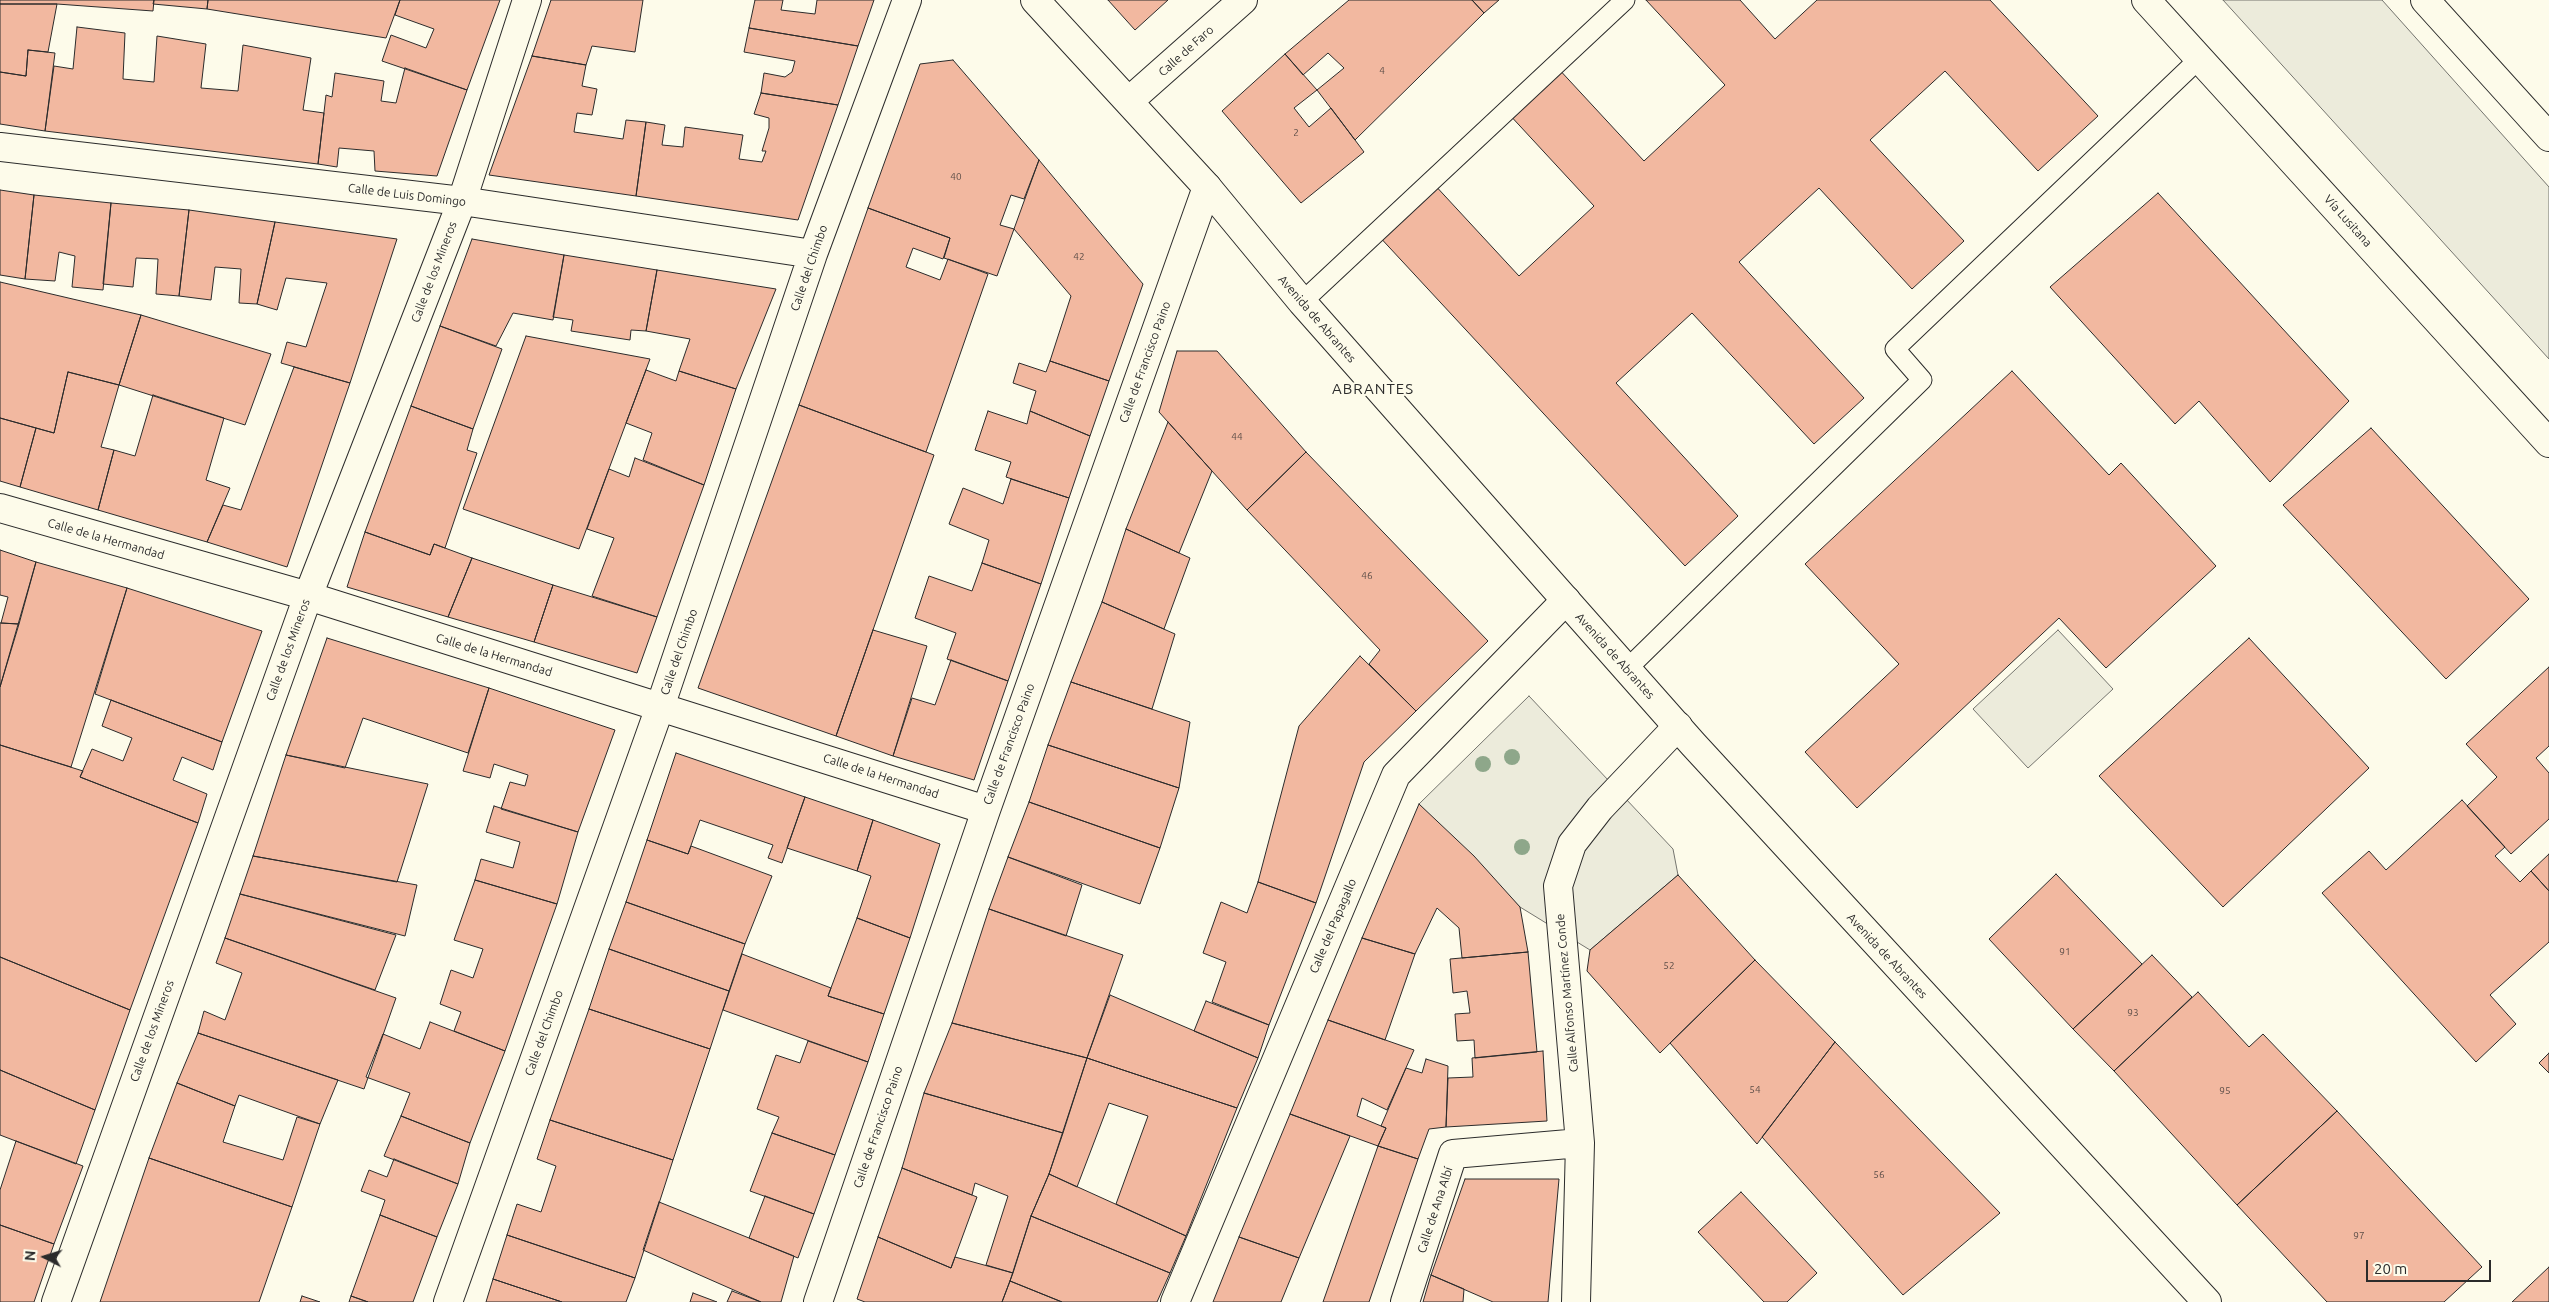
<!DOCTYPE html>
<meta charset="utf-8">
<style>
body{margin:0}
#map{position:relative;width:2549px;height:1302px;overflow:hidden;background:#fdfbea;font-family:Ubuntu,sans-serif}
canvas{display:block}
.north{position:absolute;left:20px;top:1232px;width:50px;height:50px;-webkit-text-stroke:4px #fdfbea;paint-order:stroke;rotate:275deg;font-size:14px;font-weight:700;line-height:20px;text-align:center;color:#2b2b2b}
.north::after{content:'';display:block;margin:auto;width:18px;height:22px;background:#2b2b2b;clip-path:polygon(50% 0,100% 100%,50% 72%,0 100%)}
.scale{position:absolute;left:2366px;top:1260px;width:125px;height:22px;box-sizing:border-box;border:2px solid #2b2b2b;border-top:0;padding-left:6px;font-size:15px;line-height:18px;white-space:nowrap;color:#2b2b2b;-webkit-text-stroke:4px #fdfbea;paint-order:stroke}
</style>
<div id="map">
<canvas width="2549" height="1302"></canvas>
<div class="north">N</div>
<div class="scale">20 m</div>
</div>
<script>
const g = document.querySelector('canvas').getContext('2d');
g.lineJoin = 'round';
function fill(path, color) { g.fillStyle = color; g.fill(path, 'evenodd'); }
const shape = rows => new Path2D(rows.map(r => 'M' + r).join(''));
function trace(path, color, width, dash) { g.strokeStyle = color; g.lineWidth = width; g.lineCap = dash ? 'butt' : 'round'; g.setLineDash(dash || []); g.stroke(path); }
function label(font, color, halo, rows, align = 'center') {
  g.font = font + ' Ubuntu,sans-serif'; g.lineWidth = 4; g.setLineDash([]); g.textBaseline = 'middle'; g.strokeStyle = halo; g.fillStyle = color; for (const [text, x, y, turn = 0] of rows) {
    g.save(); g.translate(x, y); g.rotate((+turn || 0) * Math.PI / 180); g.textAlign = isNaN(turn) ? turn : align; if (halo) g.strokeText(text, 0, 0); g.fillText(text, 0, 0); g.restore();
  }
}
const green = shape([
 [2223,0,2382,0,2549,187,2549,359,2223,0],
 [2058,630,2113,689,2028,768,1973,709,2058,630],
 [1529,696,1673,849,1678,875,1590,950,1520,907,1419,804,1529,696]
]);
fill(green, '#ecebdb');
trace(green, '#74746e', 1);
const building = shape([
 [0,0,154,0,153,11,57,4,0,4,0,0],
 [154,0,208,0,207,9,153,4,154,0],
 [208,0,400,0,386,38,207,9,208,0],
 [400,0,500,0,467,90,382,61,391,35,426,48,434,29,395,15,400,0],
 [551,0,643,0,635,52,592,46,586,65,532,56,551,0],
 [755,0,783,0,781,10,815,14,817,0,874,0,858,46,749,28,755,0],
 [1108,0,1168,0,1135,30,1108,0],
 [1349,0,1472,0,1484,13,1355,140,1317,90,1344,68,1328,53,1303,75,1285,54,1349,0],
 [1472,0,1499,0,1484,13,1472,0],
 [1646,0,1740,0,1775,39,1817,0,1990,0,2098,116,2038,171,1945,71,1870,140,1964,241,1912,289,1819,188,1739,262,1864,398,1814,444,1692,313,1616,383,1738,516,1685,566,1376,233,1432,182,1519,276,1594,206,1507,112,1556,66,1644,161,1725,85,1646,0],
 [0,4,57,4,48,52,28,50,26,76,0,72,0,4],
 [77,27,125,33,123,79,154,82,157,36,206,44,201,88,238,91,243,45,311,58,303,110,324,113,318,164,45,131,54,66,73,69,77,27],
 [749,28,858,46,838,105,761,93,764,73,785,77,792,72,795,61,744,52,749,28],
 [28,50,55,53,45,131,0,124,0,72,26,76,28,50],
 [1285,54,1317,90,1294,108,1309,127,1331,108,1364,152,1301,203,1222,111,1285,54],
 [532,56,586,65,582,86,597,89,592,115,577,113,574,132,623,139,626,120,646,122,636,196,489,175,532,56],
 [953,60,1039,160,1024,199,1011,195,1000,225,1014,229,997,276,944,258,950,238,868,208,920,64,953,60],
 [405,68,467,90,437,176,375,171,374,151,339,148,337,167,318,164,326,95,332,97,335,73,384,81,381,101,396,103,405,68],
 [761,93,838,105,798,220,636,196,646,122,665,125,662,145,683,147,685,127,743,135,739,159,762,162,766,151,762,151,769,128,769,118,754,114,761,93],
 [1039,160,1143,284,1109,381,1050,361,1071,296,1014,229,1039,160],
 [0,190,34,195,25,279,0,275,0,190],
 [2158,193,2349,401,2270,482,2199,401,2175,424,2050,287,2158,193],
 [34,195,111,203,103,290,72,287,75,256,59,252,55,281,25,279,34,195],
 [111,203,189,210,179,296,156,294,158,259,136,258,133,287,103,284,111,203],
 [868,208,950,238,943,259,913,248,906,267,940,280,948,259,988,274,926,452,799,405,868,208],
 [189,210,275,222,257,304,239,303,241,269,215,267,211,300,179,296,189,210],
 [275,222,397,239,350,383,281,363,287,342,306,347,327,283,286,278,277,310,257,304,275,222],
 [472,239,564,255,553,320,513,313,496,346,440,326,472,239],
 [564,255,657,270,646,331,631,330,630,340,571,331,573,320,553,317,564,255],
 [657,270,776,289,736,389,679,371,690,339,646,331,657,270],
 [0,282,141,315,119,385,68,372,54,433,0,418,0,282],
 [141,315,271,354,245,425,119,385,141,315],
 [440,326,502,349,473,429,411,406,440,326],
 [526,336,650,359,579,549,463,509,526,336],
 [1177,351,1217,351,1306,452,1247,510,1159,412,1177,351],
 [1050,361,1109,381,1090,436,1030,411,1036,391,1013,383,1019,363,1046,372,1050,361],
 [294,367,350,383,287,567,207,542,223,505,241,510,294,367],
 [646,370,676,381,679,371,736,389,704,485,643,460,652,433,626,423,646,370],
 [2012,371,2109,475,2121,463,2216,566,2106,668,2059,618,1857,808,1805,752,1899,664,1805,564,2012,371],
 [68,372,119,385,101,447,114,450,98,510,20,487,36,428,54,433,68,372],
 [153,395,224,418,206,480,230,488,207,542,98,510,114,450,135,456,153,395],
 [799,405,934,455,836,736,698,688,799,405],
 [411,406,473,429,467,450,477,453,445,548,434,544,430,555,365,532,411,406],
 [988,411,1027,424,1030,411,1090,436,1069,498,1006,477,1011,462,975,450,988,411],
 [0,418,36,428,20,487,0,481,0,418],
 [1168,422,1212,471,1179,553,1126,529,1168,422],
 [2371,428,2529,599,2446,679,2283,505,2371,428],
 [1306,452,1488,641,1416,711,1369,664,1380,650,1247,510,1306,452],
 [635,458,704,485,657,617,592,596,614,538,587,529,609,469,629,477,635,458],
 [1011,479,1069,498,1041,584,982,563,989,540,949,524,963,488,1003,504,1011,479],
 [1126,529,1190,558,1164,629,1102,602,1126,529],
 [365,532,430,555,434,544,472,558,448,617,347,587,365,532],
 [0,550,36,562,19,624,1,623,8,597,0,595,0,550],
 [472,558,553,585,534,642,448,617,472,558],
 [36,562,127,588,71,767,0,745,0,687,36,562],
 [982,563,1041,584,1008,681,947,659,956,633,915,618,929,576,972,591,982,563],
 [553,585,657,617,637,673,534,642,553,585],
 [127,588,262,631,222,742,95,694,127,588],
 [1102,602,1175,634,1152,709,1071,682,1102,602],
 [0,623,19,624,0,687,0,623],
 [873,630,927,646,893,756,836,736,873,630],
 [327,638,489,688,468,753,363,718,345,768,286,755,327,638],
 [2249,638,2369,768,2223,907,2099,776,2249,638],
 [1360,656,1416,711,1364,762,1316,903,1258,882,1299,726,1360,656],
 [951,660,1008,681,974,780,893,756,912,698,935,705,951,660],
 [2549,667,2549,746,2536,758,2549,773,2549,819,2511,854,2467,806,2497,777,2466,744,2549,667],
 [1071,682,1190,722,1179,788,1048,745,1071,682],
 [489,688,615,730,578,832,501,809,510,782,525,786,528,775,494,764,490,778,463,771,489,688],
 [111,700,222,742,213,770,182,757,173,780,207,794,198,823,80,777,92,749,123,761,132,738,102,726,111,700],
 [0,745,83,771,80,777,198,823,130,1010,0,957,0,745],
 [1048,745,1179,788,1160,848,1029,802,1048,745],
 [676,753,805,797,782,863,768,858,773,845,700,820,688,854,647,840,676,753],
 [286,755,428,784,397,882,253,856,286,755],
 [805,797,873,820,857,871,787,848,805,797],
 [2462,800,2505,847,2495,856,2520,882,2531,871,2549,891,2549,942,2490,995,2516,1024,2476,1062,2322,893,2369,851,2386,870,2462,800],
 [1029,802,1160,848,1140,904,1008,857,1029,802],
 [1419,804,1474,856,1520,907,1528,952,1462,958,1459,928,1437,908,1415,954,1362,938,1419,804],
 [494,806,578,832,557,904,475,880,481,859,513,868,520,842,486,832,494,806],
 [873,820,940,844,910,938,857,918,871,876,857,871,873,820],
 [647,840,688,854,691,846,772,876,745,944,626,902,647,840],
 [2549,854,2549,891,2531,871,2549,854],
 [253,856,417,885,405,936,240,894,253,856],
 [1008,857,1082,885,1066,936,989,909,1008,857],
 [2056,874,2142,964,2073,1029,1989,939,2056,874],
 [1678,875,1755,960,1660,1053,1587,971,1590,950,1678,875],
 [475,880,557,904,505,1051,454,1031,461,1012,440,1004,451,970,473,978,483,949,454,940,475,880],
 [1258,882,1316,903,1269,1025,1212,1002,1226,962,1203,953,1221,902,1247,913,1258,882],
 [240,894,396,935,375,990,225,938,240,894],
 [626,902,745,944,729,991,609,949,626,902],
 [989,909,1123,955,1087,1058,952,1023,989,909],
 [857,918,910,938,884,1014,828,996,857,918],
 [225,938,396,998,364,1089,198,1033,204,1011,225,1020,242,973,216,963,225,938],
 [1362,938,1415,954,1385,1040,1328,1020,1362,938],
 [609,949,729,991,710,1049,589,1009,609,949],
 [1528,952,1537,1052,1475,1058,1474,1040,1457,1041,1455,1014,1470,1013,1467,991,1453,993,1450,959,1528,952],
 [742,954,831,988,828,996,884,1014,868,1062,723,1010,742,954],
 [2152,955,2192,997,2114,1071,2073,1029,2152,955],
 [0,957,130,1010,95,1110,0,1070,0,957],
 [1755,960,1835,1042,1757,1144,1670,1043,1755,960],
 [2198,992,2249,1047,2263,1034,2337,1111,2237,1205,2114,1071,2198,992],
 [1110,995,1258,1058,1237,1108,1087,1058,1110,995],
 [1206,1001,1269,1025,1258,1058,1194,1031,1206,1001],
 [589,1009,710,1049,673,1160,550,1120,589,1009],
 [1328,1020,1414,1050,1387,1110,1362,1098,1357,1116,1386,1128,1378,1146,1290,1114,1328,1020],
 [430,1022,505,1051,470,1143,401,1116,410,1093,366,1077,383,1034,420,1049,430,1022],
 [952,1023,1087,1058,1063,1133,924,1093,952,1023],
 [198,1033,338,1080,320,1124,239,1095,235,1106,177,1083,198,1033],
 [808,1041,868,1062,835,1155,772,1133,779,1117,757,1109,776,1055,800,1063,808,1041],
 [1835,1042,2000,1213,1903,1295,1762,1137,1835,1042],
 [1543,1051,1547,1121,1446,1127,1448,1078,1473,1077,1472,1058,1543,1051],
 [2549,1053,2549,1073,2539,1063,2549,1053],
 [1087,1058,1237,1108,1186,1236,1116,1204,1148,1116,1109,1103,1077,1187,1049,1174,1087,1058],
 [1426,1059,1448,1066,1446,1127,1429,1129,1418,1159,1378,1146,1386,1128,1381,1126,1406,1068,1422,1073,1426,1059],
 [0,1070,95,1110,76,1164,0,1135,0,1070],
 [177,1083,235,1106,223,1142,283,1160,297,1117,320,1124,292,1207,149,1158,177,1083],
 [924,1093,1063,1133,1049,1174,1031,1216,1013,1273,986,1265,1008,1196,975,1183,972,1195,902,1168,924,1093],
 [2337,1111,2482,1267,2444,1302,2327,1302,2237,1205,2337,1111],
 [1290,1114,1350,1136,1299,1258,1239,1237,1290,1114],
 [401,1116,470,1143,458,1184,384,1156,401,1116],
 [550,1120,673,1160,635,1278,507,1235,517,1204,541,1212,556,1166,537,1159,550,1120],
 [772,1133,835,1155,814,1214,750,1191,772,1133],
 [16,1141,83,1166,54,1244,0,1225,0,1190,16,1141],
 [1378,1146,1418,1159,1369,1302,1323,1302,1378,1146],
 [149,1158,292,1207,259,1302,100,1302,149,1158],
 [394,1159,458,1184,437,1237,380,1215,385,1200,361,1191,369,1170,387,1177,394,1159],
 [902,1168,977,1197,951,1268,878,1237,902,1168],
 [1049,1174,1186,1236,1170,1273,1031,1216,1049,1174],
 [1465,1179,1559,1179,1548,1302,1493,1302,1431,1275,1465,1179],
 [1741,1192,1817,1273,1787,1302,1764,1302,1698,1232,1741,1192],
 [765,1196,814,1214,798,1258,749,1238,765,1196],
 [659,1202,794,1256,781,1302,761,1302,643,1250,659,1202],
 [380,1215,437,1237,413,1302,368,1302,351,1296,380,1215],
 [1031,1216,1170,1273,1157,1302,1062,1302,1010,1281,1031,1216],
 [0,1225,54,1244,34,1302,0,1302,0,1225],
 [507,1235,635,1278,626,1302,562,1302,493,1279,507,1235],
 [878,1237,951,1268,955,1257,1013,1273,1002,1302,865,1302,857,1299,878,1237],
 [1239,1237,1299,1258,1281,1302,1213,1302,1239,1237],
 [2549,1267,2549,1302,2512,1302,2549,1267],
 [1431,1275,1464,1289,1463,1302,1423,1302,1431,1275],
 [493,1279,562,1302,486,1302,493,1279],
 [1010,1281,1062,1302,1002,1302,1010,1281],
 [732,1291,761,1302,727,1302,732,1291],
 [693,1293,717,1302,690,1302,693,1293],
 [302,1296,320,1302,300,1302,302,1296],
 [351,1296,368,1302,349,1302,351,1296]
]);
fill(building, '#f2b8a0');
trace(building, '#2b2b2b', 1);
const lane = shape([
 [1302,302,1625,0],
 [1627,669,1922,380,1895,349,2200,58]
]);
const street = shape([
 [2146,0,2549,443],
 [1129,101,1243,0],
 [0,147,462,201,813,254],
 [0,508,308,596,986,810],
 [56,1302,308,596,462,201,527,0],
 [448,1302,660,707,813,254,907,0],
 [818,1302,986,810,1207,187],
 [1175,1302,1396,775,1566,600],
 [1405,1302,1453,1154,1580,1143],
 [1576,1302,1580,1143,1558,886,1572,844,1600,808,1678,726]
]);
const secondary = shape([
 [1035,0,1207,187,1302,302,1693,744,2207,1302]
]);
const primary = shape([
 [2425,0,2549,137]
]);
trace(lane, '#2b2b2b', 21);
trace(street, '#2b2b2b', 30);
trace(secondary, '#2b2b2b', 30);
trace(primary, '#2b2b2b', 30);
trace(lane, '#fdfbea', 19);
trace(street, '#fdfbea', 28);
trace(secondary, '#fdfbea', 28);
trace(primary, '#fdfbea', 28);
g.fillStyle = '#8ea78a';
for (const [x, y] of [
 [1512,757],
 [1483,764],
 [1522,847]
]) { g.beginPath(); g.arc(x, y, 8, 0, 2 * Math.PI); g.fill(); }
label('10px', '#5d4e48', null, [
 ["4",1382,71],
 ["2",1296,133],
 ["40",956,177],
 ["42",1079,257],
 ["44",1237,437],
 ["46",1367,576],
 ["91",2065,952],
 ["52",1669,966],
 ["93",2133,1013],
 ["54",1755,1090],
 ["95",2225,1091],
 ["56",1879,1175],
 ["97",2359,1236]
]);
label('12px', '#2b2b2b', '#fdfbea', [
 ["Calle de Faro",1186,51,-42],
 ["Calle de Luis Domingo",407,195,7],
 ["Vía Lusitana",2348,221,48],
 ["Calle del Chimbo",809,268,-71],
 ["Calle de los Mineros",434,272,-69],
 ["Avenida de Abrantes",1317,319,49],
 ["Calle de Francisco Paino",1145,362,-70],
 ["Calle de la Hermandad",106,539,16],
 ["Calle de los Mineros",288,650,-70],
 ["Calle del Chimbo",679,652,-71],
 ["Calle de la Hermandad",494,655,17],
 ["Avenida de Abrantes",1615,656,48],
 ["Calle de Francisco Paino",1009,744,-70],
 ["Calle de la Hermandad",881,776,18],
 ["Calle del Papagallo",1333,926,-67],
 ["Avenida de Abrantes",1887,956,47],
 ["Calle Alfonso Martínez Conde",1567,993,-95],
 ["Calle de los Mineros",152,1031,-70],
 ["Calle del Chimbo",544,1033,-70],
 ["Calle de Francisco Paino",878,1127,-71],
 ["Calle de Ana Albí",1435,1210,-72]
]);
g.letterSpacing = '1px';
label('15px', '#2b2b2b', '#fdfbea', [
 ["ABRANTES",1373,389]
]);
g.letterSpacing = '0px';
</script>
